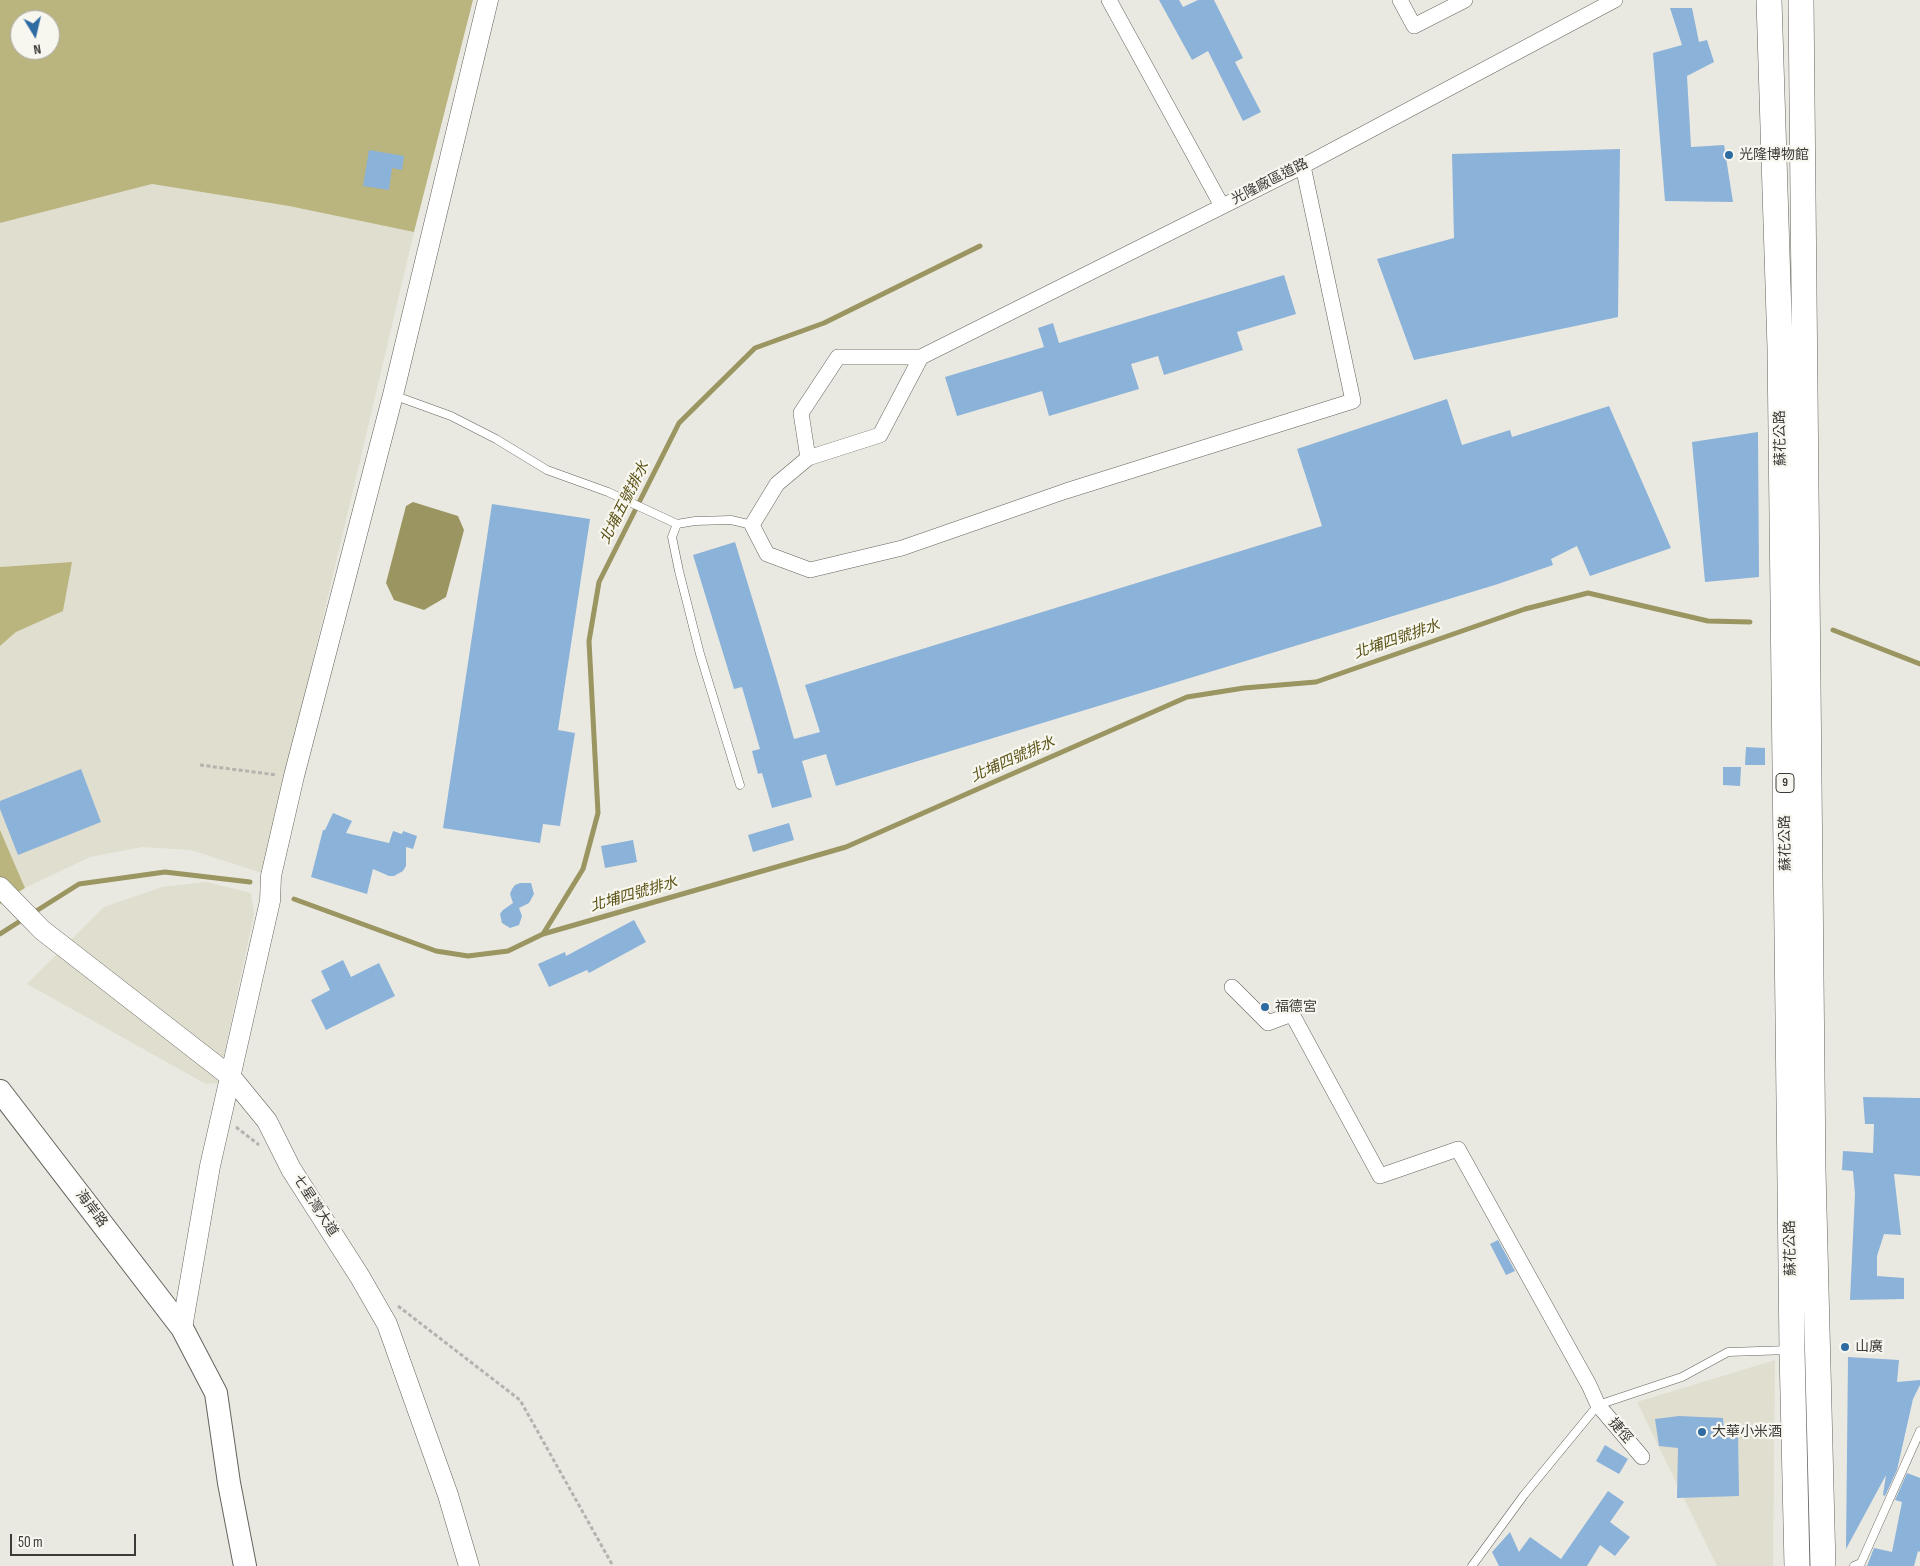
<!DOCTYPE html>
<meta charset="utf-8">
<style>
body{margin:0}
#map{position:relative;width:1920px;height:1566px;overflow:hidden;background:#eae9e1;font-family:"Sofia Sans Condensed",sans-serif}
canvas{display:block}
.north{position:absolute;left:10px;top:10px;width:50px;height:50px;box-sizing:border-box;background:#f7f6ef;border:1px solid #acaba5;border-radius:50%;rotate:171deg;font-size:14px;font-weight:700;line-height:20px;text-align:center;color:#3b3a37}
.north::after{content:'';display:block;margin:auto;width:18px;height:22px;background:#2e6ba2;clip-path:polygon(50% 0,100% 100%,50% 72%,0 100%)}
.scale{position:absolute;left:10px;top:1534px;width:126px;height:22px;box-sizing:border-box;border:2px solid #3b3a37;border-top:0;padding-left:6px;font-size:15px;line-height:18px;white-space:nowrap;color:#3b3a37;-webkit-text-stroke:4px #f7f6ef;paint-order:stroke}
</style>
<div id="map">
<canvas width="1920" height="1566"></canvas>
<div class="north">N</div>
<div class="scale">50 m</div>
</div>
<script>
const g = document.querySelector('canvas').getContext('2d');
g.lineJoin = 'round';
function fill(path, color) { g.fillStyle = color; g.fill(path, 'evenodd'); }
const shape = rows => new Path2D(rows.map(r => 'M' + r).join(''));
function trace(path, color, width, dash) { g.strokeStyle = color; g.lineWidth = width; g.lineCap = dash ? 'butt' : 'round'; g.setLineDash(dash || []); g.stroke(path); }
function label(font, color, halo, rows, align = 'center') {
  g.font = font + ' "Sofia Sans Condensed","Noto Sans TC",sans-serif'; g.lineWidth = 4.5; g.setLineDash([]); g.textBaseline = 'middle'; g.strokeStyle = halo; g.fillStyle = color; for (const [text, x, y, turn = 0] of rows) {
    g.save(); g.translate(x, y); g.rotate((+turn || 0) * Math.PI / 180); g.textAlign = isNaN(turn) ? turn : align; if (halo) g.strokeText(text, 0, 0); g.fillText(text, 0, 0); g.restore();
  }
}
fill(shape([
 [152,184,289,206,414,232,290,757,268,875,191,850,142,847,90,857,25,888,0,830,0,646,16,632,63,611,71,562,0,567,0,223],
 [206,882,251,893,254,914,218,1083,206,1084,27,984,104,907,162,887],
 [1775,1360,1773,1566,1717,1566,1637,1402]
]), '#dfdecf');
fill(shape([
 [0,0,473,0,414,232,289,206,152,184,0,223],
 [20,20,50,20,50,50,20,50],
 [72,562,63,611,16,632,0,646,0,567],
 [0,830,25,888,0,904]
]), '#bab47f');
fill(shape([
 [413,502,458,516,464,530,446,597,424,610,394,600,386,583,406,506]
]), '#9b9561');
trace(shape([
 [1833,630,1920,664],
 [294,899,436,951,468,956,508,951,543,934,846,847,1187,697,1244,688,1316,682,1525,609,1588,593,1708,621,1750,622],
 [33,913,79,884,165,872,250,882],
 [0,934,25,918],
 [543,934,583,869,598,813,589,641,599,582,679,423,755,348,824,323,980,246]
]), '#9b9561', 5);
fill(shape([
 [1159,0,1179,0,1183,7,1198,0,1214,0,1243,58,1235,62,1261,112,1243,121,1208,51,1192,60],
 [1670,8,1692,8,1699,42,1707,40,1714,62,1687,76,1691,147,1724,145,1733,202,1665,201,1653,53,1682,45],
 [1620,149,1618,317,1414,360,1377,259,1454,238,1452,154],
 [369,150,404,156,402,170,392,168,389,190,363,186],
 [1284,275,1296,314,1237,332,1243,350,1164,375,1158,356,1131,364,1139,389,1049,416,1042,391,957,416,945,377,1044,347,1038,328,1053,323,1059,343],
 [1447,399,1462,445,1510,430,1512,437,1609,406,1671,548,1590,576,1577,546,1551,559,1553,565,1498,584,836,786,826,754,802,761,812,797,772,808,762,773,758,774,752,751,760,749,742,687,734,689,693,555,735,542,776,676,794,739,820,732,805,685,1322,526,1297,449],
 [1758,432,1759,577,1705,582,1692,442],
 [492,504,590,519,558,730,575,733,560,826,543,824,540,843,443,828],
 [1746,747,1765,748,1765,765,1745,765],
 [1723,767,1741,767,1740,786,1723,785],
 [81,769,101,822,18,855,0,809,0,801],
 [333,813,352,821,346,833,389,843,393,831,402,834,403,831,417,836,413,849,406,847,406,866,403,871,394,876,389,876,373,869,367,894,311,877,323,830,325,830],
 [789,823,794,840,753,852,748,835],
 [633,840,637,862,605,868,601,846],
 [520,883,531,883,534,894,529,903,519,908,522,916,519,925,510,928,502,923,500,914,503,910,513,903,510,894,512,889,515,885],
 [634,920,646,942,589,973,587,970,549,987,538,964,565,952,566,956],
 [343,960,351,977,379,963,395,996,326,1030,311,1000,330,990,321,971],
 [1863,1097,1920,1098,1920,1176,1894,1174,1901,1235,1884,1234,1877,1256,1877,1276,1904,1278,1904,1299,1850,1300,1855,1194,1853,1171,1842,1170,1843,1151,1873,1153,1874,1124,1865,1124],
 [1498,1240,1515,1271,1506,1275,1490,1244],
 [1848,1357,1899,1360,1897,1382,1920,1380,1920,1385,1913,1399,1897,1470,1885,1496,1883,1495,1886,1475,1846,1549],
 [1679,1416,1723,1418,1724,1433,1738,1432,1739,1496,1677,1498,1678,1448,1659,1446,1655,1419],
 [1605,1445,1628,1459,1619,1474,1596,1461],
 [1907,1473,1920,1478,1920,1552,1918,1551,1914,1566,1867,1566,1874,1548,1892,1552,1902,1502,1895,1500],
 [1608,1491,1624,1502,1610,1522,1630,1537,1615,1556,1600,1545,1587,1566,1499,1566,1492,1552,1510,1532,1519,1552,1530,1537,1561,1559]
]), '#8bb2d9');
const service = shape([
 [393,395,451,416,496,439,547,470,608,492,677,524],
 [740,785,700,654,679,571,672,537,677,524,695,521,731,520,752,525],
 [1472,1566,1524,1495,1598,1405,1682,1377,1728,1352,1790,1350],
 [1854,1566,1861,1563,1920,1431]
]);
const minor = shape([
 [1109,0,1222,206],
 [1400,0,1414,26,1465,0],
 [921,357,880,435,808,458,801,413,838,357,921,357,1303,166,1615,0],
 [808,458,777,484,752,525,767,554,810,570,902,548,1066,491,1353,401,1303,166],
 [1232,987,1268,1023,1292,1014,1380,1176,1458,1149,1589,1385,1598,1405,1642,1457]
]);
const tertiary = shape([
 [0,887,42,930,231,1077,267,1121,291,1169,360,1277,387,1324,448,1495,469,1566],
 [182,1328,210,1166,270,901,271,876,294,776,393,395,488,0]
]);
const secondary = shape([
 [0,1091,182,1328,216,1393,229,1483,245,1566]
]);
const primary = shape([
 [1769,0,1780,348,1792,1350,1797,1566],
 [1801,0,1813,1170,1823,1566]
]);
trace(service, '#64635d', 9);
trace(minor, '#64635d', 16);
trace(tertiary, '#64635d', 21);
trace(secondary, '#64635d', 24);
trace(primary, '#64635d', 26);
trace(shape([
 [200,765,277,775],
 [236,1127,259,1145],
 [398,1306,520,1400,613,1566]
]), '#b4b3ad', 3, [4, 2.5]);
trace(service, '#fff', 8);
trace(minor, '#fff', 15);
trace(tertiary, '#fff', 20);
trace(secondary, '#fff', 22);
trace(primary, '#fff', 25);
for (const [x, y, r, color] of [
 [1729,155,5,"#2e6ba2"],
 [1265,1007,5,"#2e6ba2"],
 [1845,1347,5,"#2e6ba2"],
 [1702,1432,5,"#2e6ba2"]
]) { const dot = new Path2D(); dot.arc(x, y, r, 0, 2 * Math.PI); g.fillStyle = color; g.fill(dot); trace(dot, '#f7f6ef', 2); }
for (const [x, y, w] of [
 [1785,783,18]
]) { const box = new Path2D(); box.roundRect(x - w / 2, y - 9.5, w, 19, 4); g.fillStyle = '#f7f6ef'; g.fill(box); trace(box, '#3b3a37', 1); }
label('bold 12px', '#3b3a37', null, [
 ["9",1785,783]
]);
label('14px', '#3b3a37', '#f7f6ef', [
 ["光隆博物館",1739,155],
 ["福德宮",1275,1007],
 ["山廣",1855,1347],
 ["大華小米酒",1712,1432]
], 'left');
label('14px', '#3b3a37', '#f7f6ef', [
 ["光隆廠區道路",1270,182,-27],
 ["蘇花公路",1781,438,-91],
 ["蘇花公路",1786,843,-91],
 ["七星灣大道",315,1206,57],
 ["海岸路",91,1209,53],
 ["蘇花公路",1791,1248,-91],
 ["捷徑",1620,1431,49]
]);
label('italic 15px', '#5c5417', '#f7f6ef', [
 ["北埔五號排水",625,503,-63],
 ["北埔四號排水",1397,640,-19],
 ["北埔四號排水",1013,760,-24],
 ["北埔四號排水",634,895,-16]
]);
</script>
